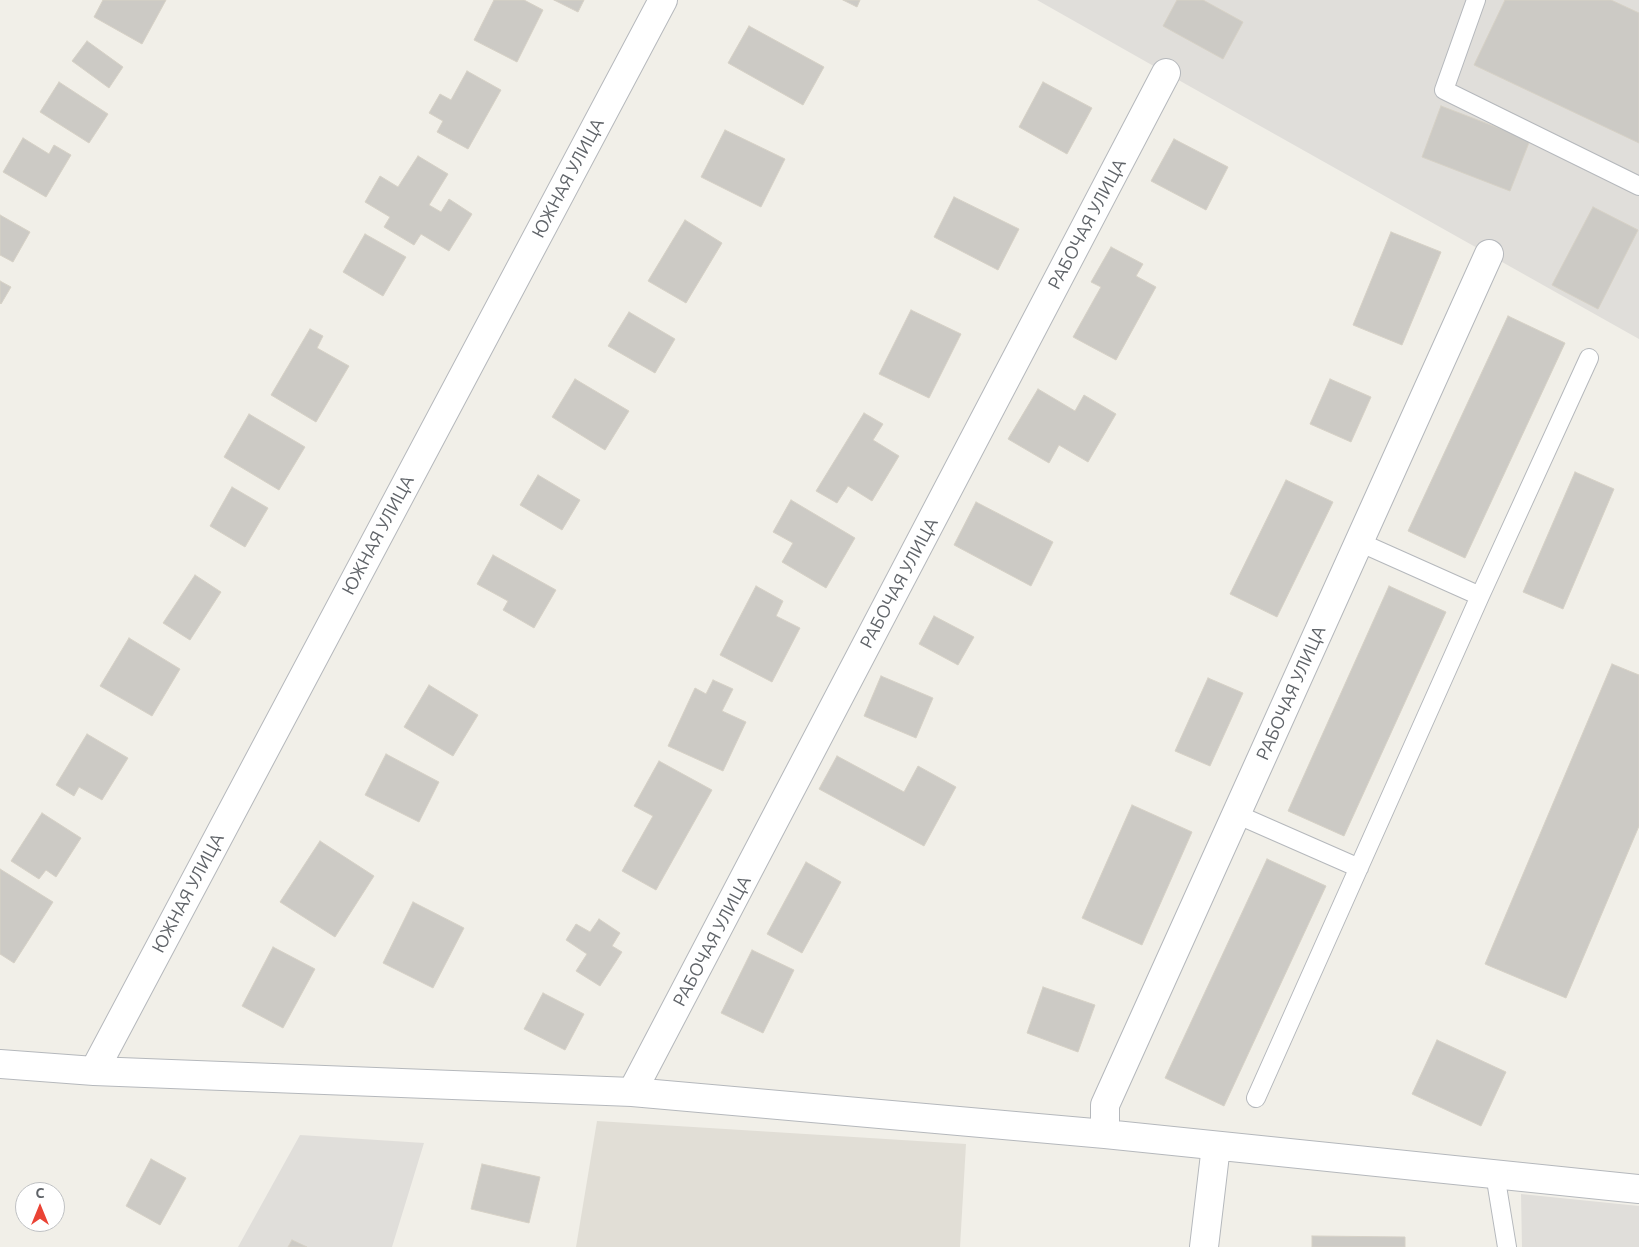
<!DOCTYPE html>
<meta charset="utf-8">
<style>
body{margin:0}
#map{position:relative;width:1639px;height:1247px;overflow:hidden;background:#f1efe8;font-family:Ubuntu,sans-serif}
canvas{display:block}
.north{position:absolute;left:15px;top:1182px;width:50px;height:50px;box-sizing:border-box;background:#fff;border:1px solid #bfc1c3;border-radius:50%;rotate:0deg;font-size:14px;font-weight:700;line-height:20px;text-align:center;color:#5f6368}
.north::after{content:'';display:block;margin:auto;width:18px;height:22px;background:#ea4335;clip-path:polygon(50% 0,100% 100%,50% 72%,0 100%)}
</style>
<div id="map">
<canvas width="1639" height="1247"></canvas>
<div class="north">С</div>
</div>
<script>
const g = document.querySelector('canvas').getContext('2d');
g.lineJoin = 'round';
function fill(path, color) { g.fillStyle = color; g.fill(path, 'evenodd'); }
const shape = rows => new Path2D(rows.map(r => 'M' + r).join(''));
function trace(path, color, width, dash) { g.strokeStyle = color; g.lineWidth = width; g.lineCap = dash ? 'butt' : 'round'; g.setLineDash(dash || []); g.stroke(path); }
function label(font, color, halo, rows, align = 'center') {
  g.font = font + ' Ubuntu,sans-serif'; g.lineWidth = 4; g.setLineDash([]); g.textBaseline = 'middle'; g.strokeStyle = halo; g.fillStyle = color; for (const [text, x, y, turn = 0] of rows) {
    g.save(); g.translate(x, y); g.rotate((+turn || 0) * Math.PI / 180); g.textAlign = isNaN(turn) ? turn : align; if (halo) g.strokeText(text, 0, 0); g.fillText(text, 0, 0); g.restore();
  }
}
fill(shape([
 [1037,0,1639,0,1639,339,1166,73],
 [300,1135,424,1143,392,1247,238,1247],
 [1521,1194,1639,1206,1639,1247,1522,1247]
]), '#e0deda');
fill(shape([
 [597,1121,966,1144,960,1247,576,1247]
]), '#e1ded6');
const building = shape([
 [103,0,166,0,142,44,94,17,103,0],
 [494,0,524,0,543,10,517,62,474,40,494,0],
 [554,0,584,0,578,12,554,0],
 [843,0,860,0,857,7,843,0],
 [1177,0,1203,0,1243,22,1223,59,1163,26,1177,0],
 [1505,0,1611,0,1639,13,1639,143,1474,65,1505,0],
 [749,26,824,67,803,105,728,63,749,26],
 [87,41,123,67,109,88,72,61,87,41],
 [467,71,501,90,468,149,437,132,443,121,429,113,440,94,451,100,467,71],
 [59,82,108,114,89,143,40,112,59,82],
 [1043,82,1092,108,1067,154,1019,127,1043,82],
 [1441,106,1530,140,1510,191,1422,157,1441,106],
 [725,130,785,159,761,207,701,177,725,130],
 [23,138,49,154,54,145,71,155,46,197,3,172,23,138],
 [1174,139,1228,167,1206,210,1151,181,1174,139],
 [418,156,448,174,429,205,441,212,449,199,472,214,449,251,421,234,414,245,384,227,390,217,365,202,380,176,398,187,418,156],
 [954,197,1019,229,998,270,934,237,954,197],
 [1593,207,1638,230,1598,309,1552,285,1593,207],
 [0,215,30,232,13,262,0,255,0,215],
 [685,220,722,243,686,303,648,281,685,220],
 [1391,232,1441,252,1402,345,1353,325,1391,232],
 [365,234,406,257,383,296,343,272,365,234],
 [1111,247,1143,264,1136,276,1156,287,1116,360,1073,337,1101,287,1091,282,1111,247],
 [0,281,11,287,1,304,0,303,0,281],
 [911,310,961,334,929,398,879,374,911,310],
 [629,312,675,339,655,373,608,346,629,312],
 [1508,316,1565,343,1465,558,1408,531,1508,316],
 [310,329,323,336,317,348,349,366,316,422,271,395,310,329],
 [575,379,629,411,605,450,552,417,575,379],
 [1330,379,1371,397,1351,442,1310,424,1330,379],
 [1038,389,1075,411,1084,395,1116,414,1088,462,1059,445,1049,463,1008,439,1038,389],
 [864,413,883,424,873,440,899,456,872,501,848,486,837,503,816,491,864,413],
 [249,414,305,447,279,490,224,457,249,414],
 [1575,472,1614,489,1563,609,1523,592,1575,472],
 [538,475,580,500,562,530,520,505,538,475],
 [1286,480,1333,502,1277,617,1230,594,1286,480],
 [232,487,268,508,245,547,210,526,232,487],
 [791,500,855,538,826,588,782,562,793,543,773,532,791,500],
 [976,502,1053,542,1031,586,954,545,976,502],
 [493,555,556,590,534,628,503,610,508,601,477,584,493,555],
 [195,575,221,592,190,640,163,623,195,575],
 [756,586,783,601,776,616,800,628,772,682,720,655,756,586],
 [1389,586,1446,612,1344,836,1288,811,1389,586],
 [934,616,974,637,958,665,919,644,934,616],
 [129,638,180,669,152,716,100,686,129,638],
 [1612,664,1639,675,1639,826,1566,998,1485,964,1612,664],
 [881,676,933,698,916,738,864,716,881,676],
 [1208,678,1243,693,1210,766,1175,751,1208,678],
 [713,680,733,689,722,711,746,722,723,771,668,746,695,688,706,694,713,680],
 [429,685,478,715,453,756,404,727,429,685],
 [87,734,128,758,102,800,79,787,74,796,56,785,87,734],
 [386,754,439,782,419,822,365,795,386,754],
 [837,756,904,792,918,766,956,787,924,846,819,789,837,756],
 [659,761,712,790,656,890,622,871,653,816,634,806,659,761],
 [1132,805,1192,832,1142,945,1082,918,1132,805],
 [42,813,81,838,56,877,46,870,39,879,11,861,42,813],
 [320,841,374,876,335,937,280,902,320,841],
 [1267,859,1326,886,1224,1106,1165,1078,1267,859],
 [806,862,841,882,802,953,767,934,806,862],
 [0,869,53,902,14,963,0,954,0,869],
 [413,902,464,928,433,988,383,963,413,902],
 [599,919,620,933,612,946,622,952,600,986,576,971,587,954,566,940,576,924,590,932,599,919],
 [273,947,315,969,283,1028,242,1006,273,947],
 [752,950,794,970,763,1033,721,1013,752,950],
 [1043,987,1095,1005,1078,1052,1027,1033,1043,987],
 [543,993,584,1014,565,1050,524,1029,543,993],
 [1437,1040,1506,1072,1481,1126,1412,1094,1437,1040],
 [151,1159,186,1178,160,1225,126,1206,151,1159],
 [482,1164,540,1177,529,1223,471,1209,482,1164],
 [1312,1236,1405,1237,1405,1247,1312,1247,1312,1236],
 [292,1240,307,1247,288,1247,292,1240]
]);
fill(building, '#cccac5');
trace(building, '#d6d1c6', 1);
const lane = shape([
 [1476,0,1444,90,1639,186],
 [1359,542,1480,596],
 [1236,814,1359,868],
 [1256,1098,1480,596,1589,358],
 [1495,1174,1507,1247]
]);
const street = shape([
 [0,1064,94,1071,632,1092,1105,1134,1639,1189],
 [94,1071,663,0],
 [632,1092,1166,73],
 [1105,1134,1105,1105,1489,254],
 [1204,1247,1216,1146]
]);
trace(lane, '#b5b8bc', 20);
trace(street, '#b5b8bc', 30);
trace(lane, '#fff', 18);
trace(street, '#fff', 28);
label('18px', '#5f6368', '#fff', [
 ["ЮЖНАЯ УЛИЦА",568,178,-62],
 ["РАБОЧАЯ УЛИЦА",1087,224,-62],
 ["ЮЖНАЯ УЛИЦА",378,535,-62],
 ["РАБОЧАЯ УЛИЦА",899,583,-62],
 ["РАБОЧАЯ УЛИЦА",1291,693,-66],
 ["ЮЖНАЯ УЛИЦА",188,893,-62],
 ["РАБОЧАЯ УЛИЦА",712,941,-62]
]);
</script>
